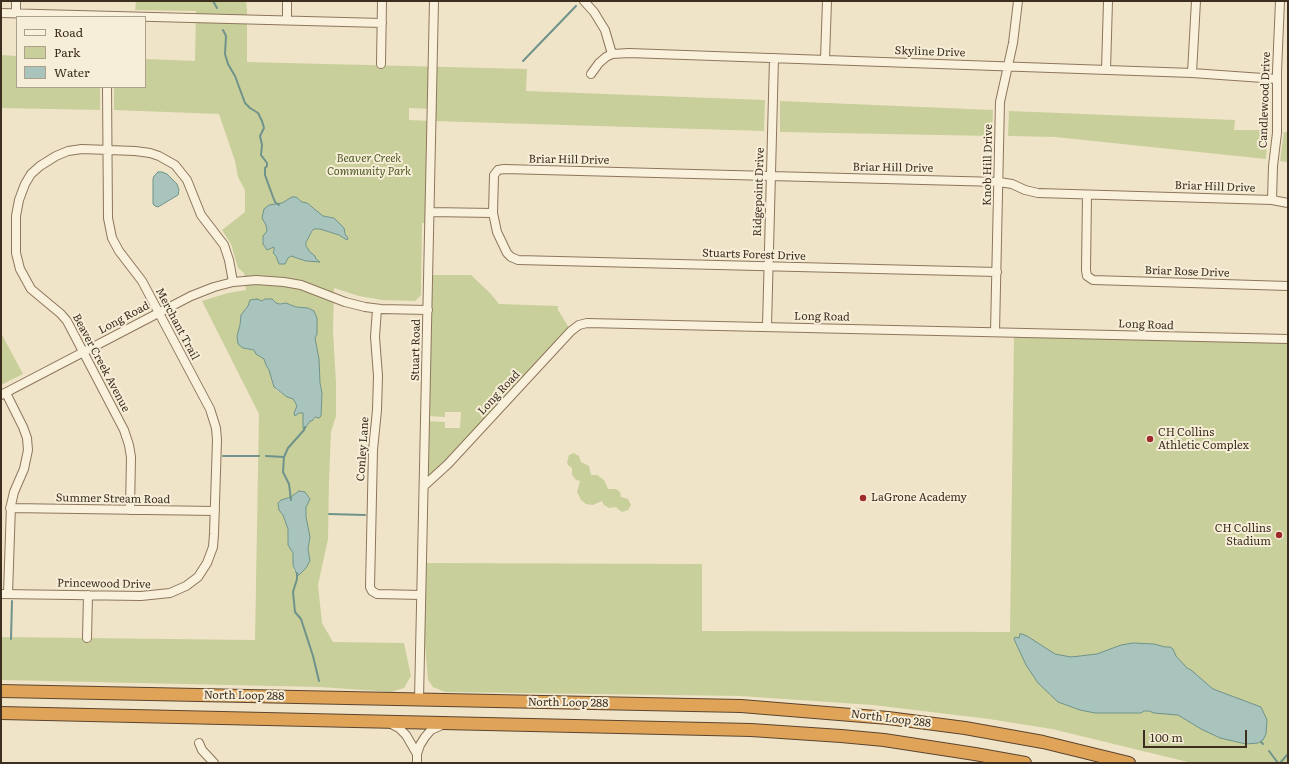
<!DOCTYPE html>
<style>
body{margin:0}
#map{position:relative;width:1289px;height:764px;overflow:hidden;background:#f0e4c8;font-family:Literata,serif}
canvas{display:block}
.frame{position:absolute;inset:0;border:2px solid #3d2e20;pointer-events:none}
.legend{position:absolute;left:16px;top:16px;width:130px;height:72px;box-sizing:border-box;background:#f7eed8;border:1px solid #ada18e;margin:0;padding:5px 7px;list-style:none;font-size:12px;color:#3d2e20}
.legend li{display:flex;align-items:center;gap:8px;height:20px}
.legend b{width:20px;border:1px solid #ada18e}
.scale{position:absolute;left:1143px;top:730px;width:104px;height:18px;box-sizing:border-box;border:2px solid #3d2e20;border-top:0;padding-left:5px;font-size:12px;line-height:14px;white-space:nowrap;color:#3d2e20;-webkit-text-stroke:3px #f7eed8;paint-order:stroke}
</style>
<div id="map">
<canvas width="1289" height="764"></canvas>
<div class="frame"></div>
<ul class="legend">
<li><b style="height:5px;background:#faf1dc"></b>Road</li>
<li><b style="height:11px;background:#c9cf9b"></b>Park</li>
<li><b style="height:11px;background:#a9c4bc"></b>Water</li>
</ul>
<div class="scale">100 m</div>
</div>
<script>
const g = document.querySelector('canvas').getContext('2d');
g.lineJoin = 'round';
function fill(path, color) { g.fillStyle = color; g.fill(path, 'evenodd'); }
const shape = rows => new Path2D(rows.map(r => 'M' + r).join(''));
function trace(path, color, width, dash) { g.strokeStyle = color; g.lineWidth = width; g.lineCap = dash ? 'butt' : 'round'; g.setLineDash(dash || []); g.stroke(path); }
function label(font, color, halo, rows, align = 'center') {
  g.font = font + ' Literata,serif'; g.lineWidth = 4; g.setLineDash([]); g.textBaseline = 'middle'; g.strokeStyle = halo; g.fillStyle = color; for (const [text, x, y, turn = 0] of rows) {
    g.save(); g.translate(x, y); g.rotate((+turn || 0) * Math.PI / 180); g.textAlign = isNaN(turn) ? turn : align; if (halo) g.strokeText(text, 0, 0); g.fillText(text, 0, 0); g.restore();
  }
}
fill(shape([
 [136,1,246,1,247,10,247,62,527,69,526,91,765,100,764,131,432,121,430,223,422,223,421,295,415,301,382,300,359,296,334,288,333,332,336,383,336,416,331,432,329,480,328,539,318,585,322,623,333,642,404,643,411,676,404,688,391,692,320,687,1,680,1,637,255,640,259,414,202,301,228,293,246,290,244,273,238,268,231,244,222,230,245,212,245,190,238,177,235,161,219,114,114,110,114,87,145,87,145,59,195,61,196,11,135,10],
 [409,108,432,109,432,121,409,120],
 [292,197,296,197,302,202,307,203,323,216,334,218,344,228,344,231,347,240,339,235,320,229,314,229,307,240,306,246,308,250,318,261,306,261,291,256,288,258,285,264,279,264,275,255,274,247,270,249,265,248,262,241,267,231,266,225,275,204,282,203],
 [257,299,262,301,265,299,276,303,286,303,296,307,308,308,314,311,317,321,317,334,315,338,317,349,320,383,322,393,321,407,317,417,310,421,306,428,303,428,303,413,299,413,295,416,297,406,295,402,293,399,287,397,276,390,273,384,269,370,266,365,264,359,254,350,246,349,238,344,237,336,240,325,241,315,248,306,251,300],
 [299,491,305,492,310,499,306,507,306,517,310,537,308,549,310,561,306,568,300,573,294,571,293,565,293,553,288,540,288,529,283,515,278,507,278,503,279,501,287,498,294,496],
 [1,55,17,56,17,87,100,87,100,110,1,108],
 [780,101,993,110,992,136,780,132],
 [1009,111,1235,120,1234,130,1268,130,1266,159,1055,137,1008,136],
 [1284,132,1288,132,1288,162,1280,161],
 [429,275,471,275,491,294,499,304,558,306,558,310,571,331,425,485,426,421,445,422,445,428,460,428,461,412,445,412,445,417,426,416],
 [1014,332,1288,339,1288,763,1192,763,1052,729,989,719,873,705,740,696,445,692,433,687,428,680,421,595,423,563,702,564,702,631,1010,632],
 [1,333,23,374,1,385],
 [574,453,579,456,581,462,589,466,591,475,597,475,604,480,608,489,616,489,620,492,621,497,628,499,631,505,628,510,622,512,619,510,616,507,609,508,604,505,602,501,593,505,586,504,581,500,577,492,580,481,576,480,572,475,572,468,568,465,567,462,569,455]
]), '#c9cf9b');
const water = shape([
 [158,172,162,172,167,174,177,184,179,190,178,195,158,207,155,206,153,204,153,179,154,176,158,172],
 [292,197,296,197,302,202,307,203,323,216,334,218,344,228,345,234,348,238,347,240,339,235,320,229,314,229,312,231,306,242,306,246,310,252,315,256,316,259,320,262,306,261,291,256,288,258,285,264,279,264,276,256,273,253,274,251,274,247,267,250,263,244,263,236,267,231,266,225,262,218,264,209,269,205,282,203,292,197],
 [257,299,262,301,265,299,272,299,276,303,280,304,286,303,296,307,308,308,314,311,317,318,317,334,315,338,319,359,320,383,322,393,321,416,319,418,315,417,312,421,310,421,304,430,303,428,303,413,299,413,295,416,294,413,297,406,295,402,293,399,287,397,274,387,269,370,266,365,264,359,256,354,254,350,243,348,238,344,237,336,240,325,241,315,248,306,250,300,257,299],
 [299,491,305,492,310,499,306,507,306,517,310,537,308,549,310,561,306,568,299,575,297,575,293,565,293,553,288,545,288,529,283,515,279,510,278,503,281,500,291,497,299,491],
 [1020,634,1022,634,1027,636,1055,654,1071,657,1097,654,1121,645,1133,643,1154,644,1165,647,1170,647,1173,649,1176,656,1187,668,1191,670,1213,689,1261,707,1267,720,1266,734,1263,740,1258,743,1246,744,1220,738,1201,729,1178,715,1154,713,1149,711,1144,711,1141,713,1095,713,1080,710,1058,702,1038,683,1026,665,1014,639,1015,637,1019,638,1020,634]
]);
fill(water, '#a9c4bc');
trace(water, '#6f938a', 1);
trace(shape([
 [213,1,217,8],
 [223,30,226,36,225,54,228,64,235,76,245,103,250,108,258,113,262,121,264,128,260,136,262,145,261,155,267,163,267,166,265,168,265,175,273,197,275,202,279,205],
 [523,61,576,6],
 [223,456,259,456],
 [266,456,284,457],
 [291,500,289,484,283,472,284,457,288,448,304,430,305,427],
 [329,514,365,515],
 [297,573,297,579,293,592,295,612,301,619,313,656,319,681],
 [11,639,12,601],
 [1261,742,1263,744],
 [1269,751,1278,763],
 [1280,763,1288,754]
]), '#6f938a', 2);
const minor = shape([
 [584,1,594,12,605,30,612,54],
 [1,13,382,23],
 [16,13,16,1],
 [287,20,287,1],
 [825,59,827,1],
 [381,64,382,1],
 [1106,70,1108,1],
 [1192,73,1196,1],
 [591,74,599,63,606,57,612,54,629,53,1192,73,1277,79],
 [1087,195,1086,270,1087,276,1093,280,1288,286],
 [1272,200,1273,166,1277,133,1277,71,1280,1],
 [430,212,493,213],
 [997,272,518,260,511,257,507,253,497,232,493,213,494,175,498,170,504,169,999,182,1012,184,1025,190,1038,193,1272,200,1288,203],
 [377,309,375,337,378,376,377,410,373,450,370,587,372,591,377,594,421,595],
 [767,326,774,58],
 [995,332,1000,102,1013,43,1018,1],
 [6,393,23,427,27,438,28,450,24,469,14,492,11,505,8,594],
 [1,395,191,296,214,287,233,282,256,280,284,282,301,285,345,302,365,307,381,309,428,310],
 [425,485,448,464,571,331,579,325,587,323,1288,339],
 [10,508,215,511],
 [130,510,131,457,129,445,124,430,67,321,61,314,31,289,20,269,16,253,16,216,19,200,25,184,31,174,40,166,56,156,68,151,82,149,135,151,150,153,159,156,175,165,187,180,201,215,224,245,229,260,233,282],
 [1,594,141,596,170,593,186,586,198,577,207,563,213,547,214,534,217,440,216,428,210,409,142,281,119,251,112,238,108,218,107,87],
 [87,638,88,595],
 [419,699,434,1],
 [391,724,399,728,406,735,417,754],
 [199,743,202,750,214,763],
 [417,763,417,754,420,745,425,737,431,730,442,725]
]);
const highway = shape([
 [1,691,741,706,888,718,965,728,1043,742,1129,763],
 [1,713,751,730,841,736,884,740,975,754,1025,763]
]);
trace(minor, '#8d765c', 10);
trace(highway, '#5b4430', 14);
trace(minor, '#faf1dc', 8);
trace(highway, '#e0a458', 12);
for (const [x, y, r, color] of [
 [1150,439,4,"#9e2a2b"],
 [863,498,4,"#9e2a2b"],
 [1279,535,4,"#9e2a2b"]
]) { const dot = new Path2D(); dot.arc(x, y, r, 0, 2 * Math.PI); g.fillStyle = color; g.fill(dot); trace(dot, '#f7eed8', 1.5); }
label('11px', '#3d2e20', '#f7eed8', [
 ["Skyline Drive",930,52,2],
 ["Candlewood Drive",1265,100,-88],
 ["Briar Hill Drive",569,160,1],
 ["Knob Hill Drive",988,165,-89],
 ["Briar Hill Drive",893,168,1],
 ["Briar Hill Drive",1215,187,2],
 ["Ridgepoint Drive",759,192,-88],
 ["Stuarts Forest Drive",754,255,2],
 ["Briar Rose Drive",1187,272,2],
 ["Long Road",822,317,1],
 ["Long Road",124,318,-28],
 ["Merchant Trail",177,324,62],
 ["Long Road",1146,325,2],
 ["Stuart Road",416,350,-89],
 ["Beaver Creek Avenue",101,363,62],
 ["Long Road",499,393,-47],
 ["Conley Lane",363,449,-86],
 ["Summer Stream Road",113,499,1],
 ["Princewood Drive",104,584,1],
 ["North Loop 288",244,696,1],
 ["North Loop 288",568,703,1],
 ["North Loop 288",891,719,7]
]);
label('italic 11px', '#4d5a26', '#f7eed8', [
 ["Beaver Creek",369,159],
 ["Community Park",369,172]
]);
label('11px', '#3d2e20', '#f7eed8', [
 ["CH Collins",1158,433],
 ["Athletic Complex",1158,446],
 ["LaGrone Academy",871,498],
 ["CH Collins",1271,529,"right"],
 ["Stadium",1271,542,"right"]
], 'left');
</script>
